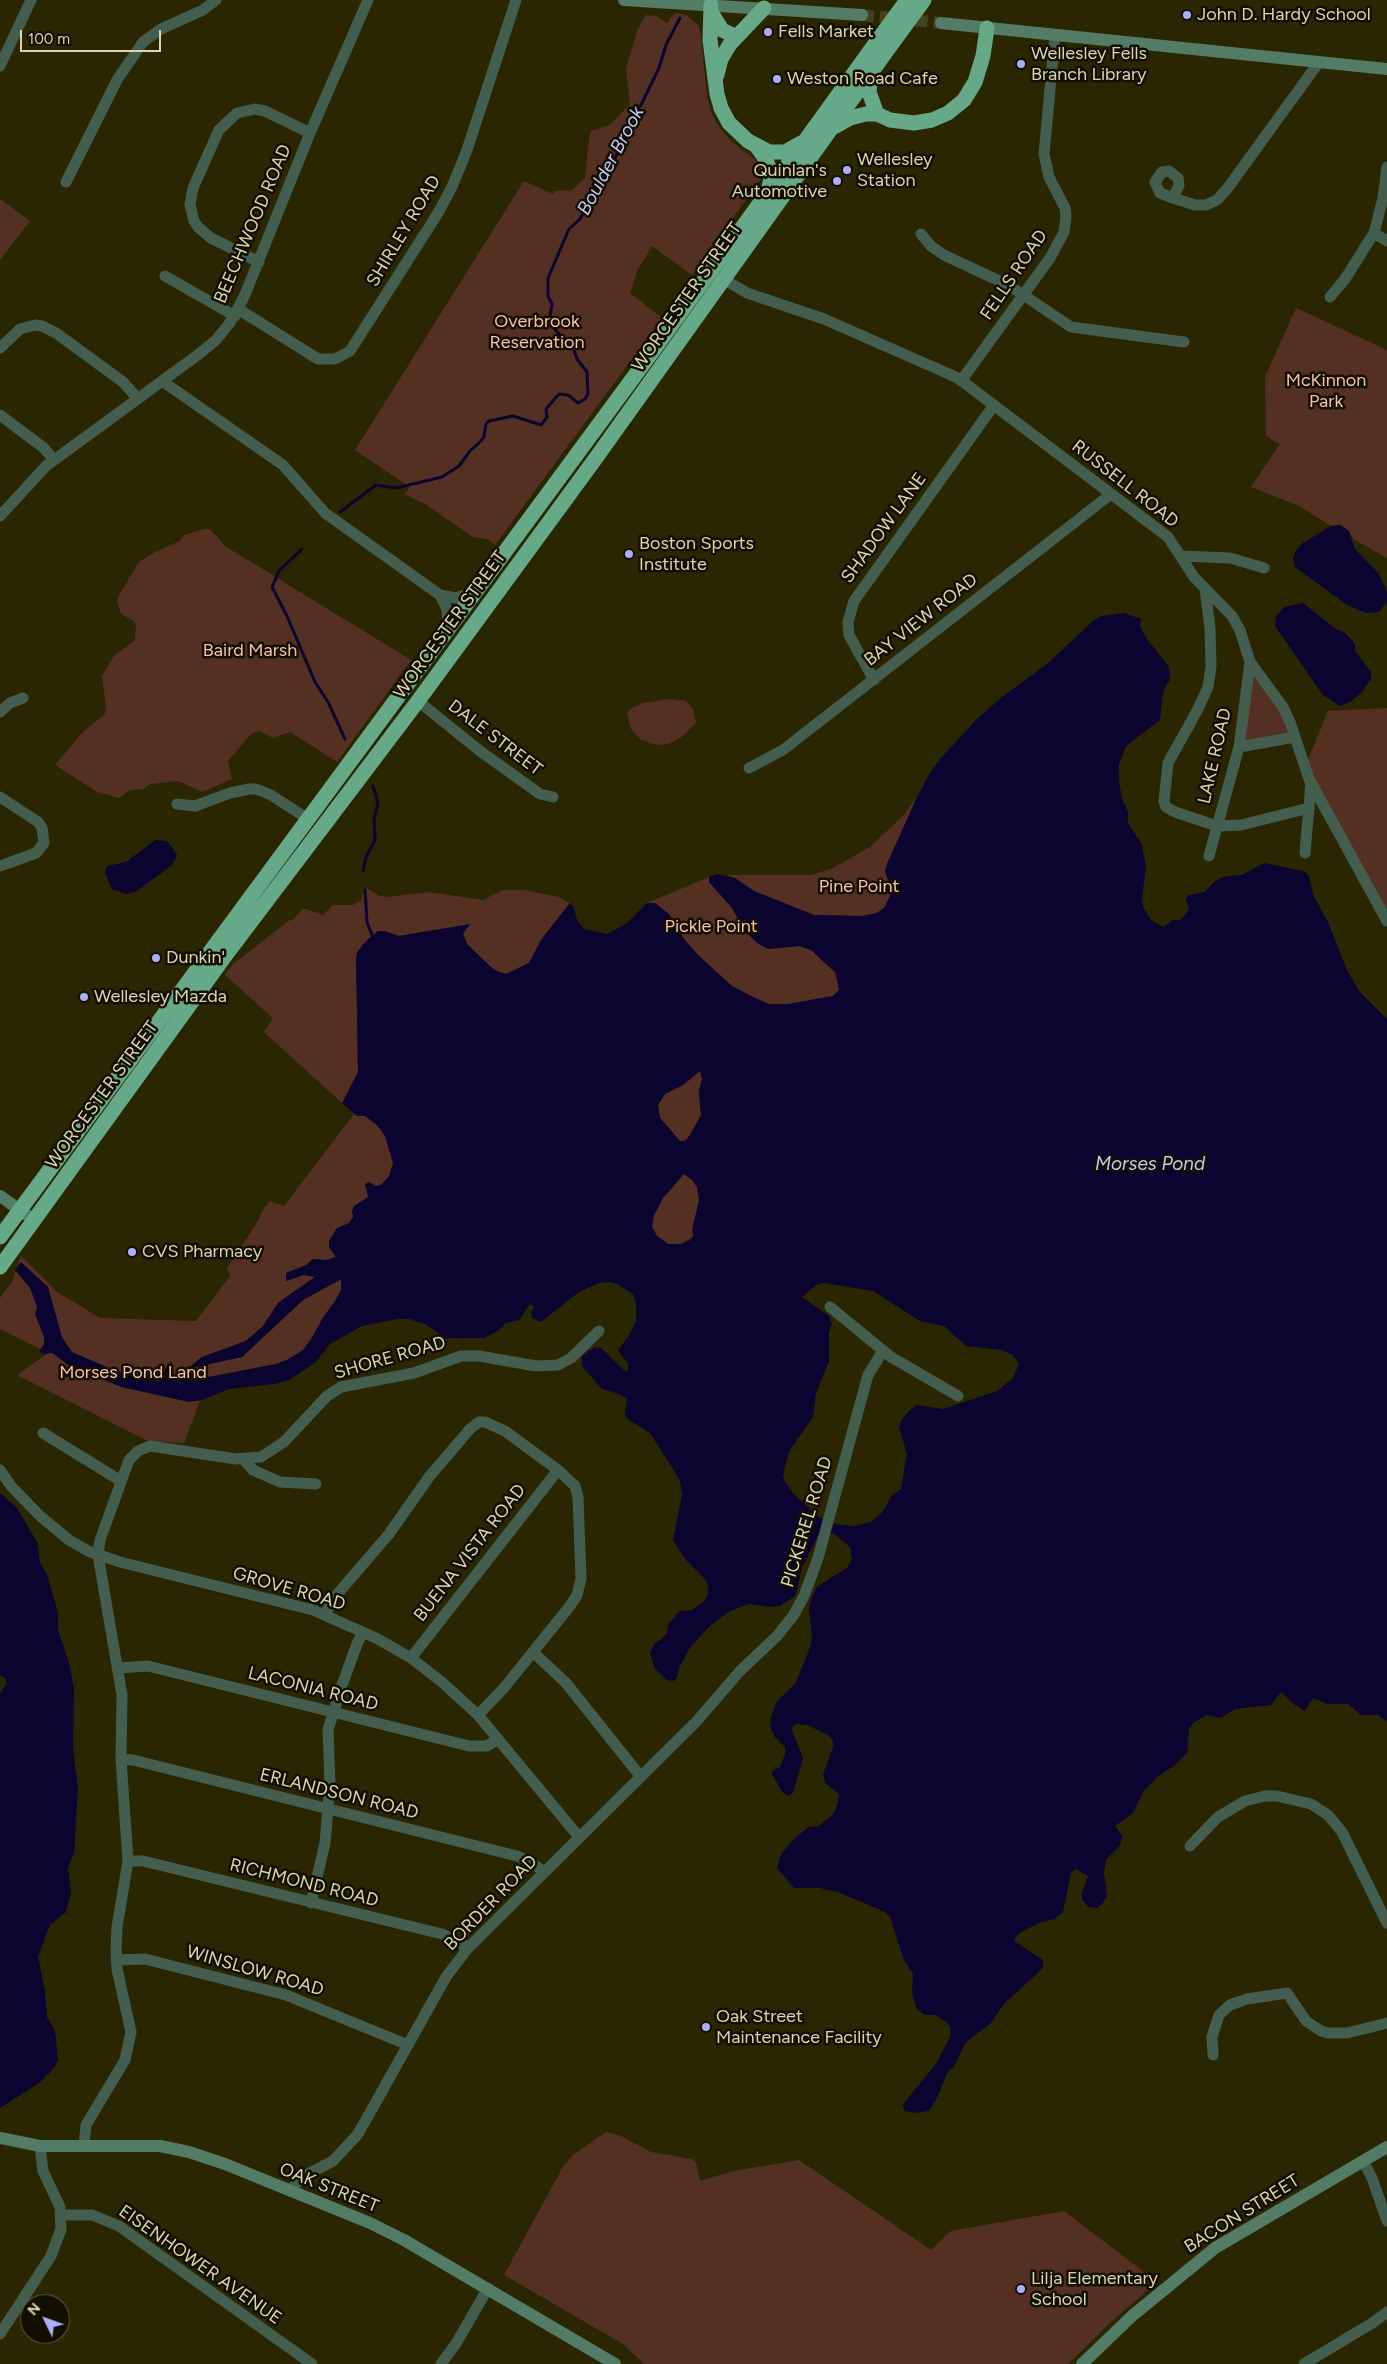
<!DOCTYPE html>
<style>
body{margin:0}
#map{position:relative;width:1387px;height:2364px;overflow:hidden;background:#2b2602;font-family:Figtree,sans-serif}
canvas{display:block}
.north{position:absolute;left:20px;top:2294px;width:50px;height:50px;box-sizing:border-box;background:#130f00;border:1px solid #635f48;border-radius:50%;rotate:312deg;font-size:14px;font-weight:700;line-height:20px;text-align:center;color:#dad6b5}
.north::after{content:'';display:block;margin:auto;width:18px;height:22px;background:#abaffb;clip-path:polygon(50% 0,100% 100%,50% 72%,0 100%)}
.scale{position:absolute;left:20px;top:30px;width:141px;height:22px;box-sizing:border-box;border:2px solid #dad6b5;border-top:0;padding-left:6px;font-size:15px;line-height:18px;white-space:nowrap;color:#dad6b5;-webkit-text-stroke:4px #130f00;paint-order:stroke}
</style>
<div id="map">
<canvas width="1387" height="2364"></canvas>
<div class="north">N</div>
<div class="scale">100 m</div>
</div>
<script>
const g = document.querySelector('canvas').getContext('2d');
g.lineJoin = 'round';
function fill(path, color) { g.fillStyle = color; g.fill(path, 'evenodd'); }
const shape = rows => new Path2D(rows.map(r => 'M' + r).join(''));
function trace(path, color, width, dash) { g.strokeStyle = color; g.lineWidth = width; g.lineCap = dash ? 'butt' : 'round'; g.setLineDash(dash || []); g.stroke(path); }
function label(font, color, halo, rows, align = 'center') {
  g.font = font + ' Figtree,sans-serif'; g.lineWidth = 5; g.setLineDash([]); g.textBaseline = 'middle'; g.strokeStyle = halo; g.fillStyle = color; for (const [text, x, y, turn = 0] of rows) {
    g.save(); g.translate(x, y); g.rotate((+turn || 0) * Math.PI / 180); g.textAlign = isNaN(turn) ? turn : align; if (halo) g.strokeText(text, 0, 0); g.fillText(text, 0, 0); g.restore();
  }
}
fill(shape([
 [675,13,686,15,698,25,701,36,707,97,712,114,717,124,731,141,758,162,761,171,760,180,692,275,652,246,637,271,630,293,662,318,495,545,487,539,473,537,425,504,404,494,410,487,355,450,524,181,553,194,555,191,572,190,585,178,589,139,591,131,610,125,630,104,626,69,638,28,646,15,656,16,667,23],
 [0,199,30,221,0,260],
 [1296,308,1387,350,1387,558,1353,539,1349,531,1340,525,1331,526,1299,506,1251,487,1280,444,1266,436,1265,377],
 [204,529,210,529,225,546,411,660,337,762,290,732,273,738,259,731,251,734,228,761,232,779,202,792,178,781,150,784,143,789,130,790,119,798,97,792,55,765,83,732,105,714,106,706,102,676,114,656,135,640,136,627,134,621,121,614,117,601,119,595,139,562,157,551,180,541,184,535],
 [1250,662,1295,737,1239,747],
 [669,699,686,701,693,709,696,723,680,738,668,744,656,745,640,739,631,729,627,713,632,708,643,703],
 [1387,708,1387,910,1306,765,1328,711],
 [917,797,887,864,891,894,884,908,877,913,862,916,814,915,754,891,735,878,726,875,812,875,833,868,870,847,903,816],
 [709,877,709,882,732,908,745,931,768,949,800,946,811,950,826,964,835,972,838,984,839,990,833,996,789,1004,769,1004,753,997,732,986,698,955,684,939,669,914,647,903],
 [366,888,380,896,386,897,429,892,483,900,503,890,524,890,558,897,570,903,546,933,529,963,506,974,498,972,492,968,467,944,463,934,469,925,399,936,384,931,362,945,356,958,358,1072,342,1103,264,1032,273,1018,225,975,233,964,290,920,293,920,303,908,323,915,333,905,353,905,362,900,362,894],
 [700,1071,702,1079,699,1092,701,1115,690,1135,685,1141,680,1141,660,1118,658,1105,665,1094,683,1085],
 [354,1114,365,1116,377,1125,385,1136,393,1163,389,1176,382,1185,376,1186,368,1192,368,1197,362,1202,354,1206,353,1217,349,1223,337,1228,333,1234,329,1241,329,1247,336,1257,326,1260,313,1259,306,1265,287,1273,286,1280,304,1275,316,1276,278,1303,263,1326,245,1341,202,1357,188,1368,242,1357,303,1300,342,1279,341,1290,335,1301,303,1350,287,1360,276,1364,209,1377,184,1443,148,1441,17,1375,48,1353,0,1329,0,1298,12,1282,21,1256,57,1292,100,1318,196,1321,230,1276,227,1268,258,1221,264,1208,270,1201,284,1206],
 [684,1174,692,1180,697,1187,699,1200,693,1236,681,1244,668,1244,657,1236,652,1227,654,1215,663,1198],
 [606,2132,619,2135,651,2152,692,2159,696,2163,700,2181,733,2171,799,2160,931,2250,951,2231,1064,2211,1157,2282,1111,2322,1068,2364,644,2364,623,2344,504,2275,564,2165,574,2154]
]), '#543023');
fill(shape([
 [1340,525,1349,531,1355,549,1379,574,1387,592,1387,602,1379,612,1366,613,1347,605,1295,567,1293,559,1296,550,1303,543,1331,526],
 [1303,603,1336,629,1344,632,1352,640,1355,645,1355,651,1371,672,1371,679,1361,693,1350,702,1340,706,1323,695,1275,626,1276,616,1284,607],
 [1124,613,1141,619,1140,626,1146,638,1169,667,1170,679,1163,692,1160,720,1126,746,1119,764,1119,782,1122,799,1128,811,1128,823,1142,845,1146,867,1142,898,1143,907,1151,920,1163,927,1173,920,1180,920,1189,910,1186,899,1189,895,1205,892,1214,882,1222,877,1242,875,1264,863,1303,871,1308,874,1314,897,1328,922,1347,970,1359,991,1387,1019,1387,1722,1378,1715,1361,1715,1348,1704,1327,1704,1313,1698,1305,1711,1295,1705,1281,1692,1271,1705,1236,1709,1220,1718,1207,1715,1194,1722,1189,1729,1187,1753,1175,1765,1157,1777,1143,1792,1133,1813,1115,1826,1122,1836,1120,1845,1106,1860,1104,1873,1107,1896,1102,1904,1097,1908,1088,1907,1082,1899,1082,1892,1088,1876,1076,1869,1071,1873,1063,1912,1054,1919,1039,1923,1025,1930,1017,1935,1014,1941,1043,1960,1043,1968,1004,2004,990,2024,966,2042,953,2068,947,2073,937,2098,929,2111,915,2113,904,2111,903,2104,936,2064,950,2037,950,2026,942,2019,935,2015,925,2015,917,2009,912,1994,913,1974,904,1960,890,1917,885,1912,838,1892,820,1888,794,1888,777,1868,781,1854,797,1836,809,1827,819,1826,833,1814,837,1806,839,1794,825,1783,823,1775,834,1744,832,1739,828,1735,807,1725,796,1724,791,1728,803,1758,793,1793,789,1796,782,1792,772,1774,772,1771,780,1767,785,1754,785,1747,775,1737,771,1729,770,1720,777,1701,795,1684,810,1648,812,1635,809,1608,811,1600,816,1588,824,1582,847,1568,852,1559,850,1547,834,1534,820,1532,802,1567,797,1591,794,1597,780,1606,771,1607,749,1604,730,1611,710,1626,691,1646,679,1668,677,1678,673,1681,667,1680,655,1669,650,1653,654,1644,663,1638,667,1633,668,1624,680,1611,692,1610,704,1601,708,1595,708,1587,706,1580,685,1559,673,1540,682,1495,680,1481,673,1469,650,1433,628,1419,625,1415,627,1399,619,1394,602,1389,582,1366,582,1356,595,1347,601,1348,624,1370,628,1371,628,1364,618,1350,628,1337,636,1321,636,1303,633,1294,617,1284,609,1282,599,1283,579,1292,541,1322,532,1318,531,1313,534,1306,530,1304,519,1320,506,1323,498,1331,484,1338,446,1338,425,1324,409,1319,397,1319,362,1326,330,1344,315,1363,289,1380,274,1384,229,1389,202,1400,189,1402,121,1387,85,1372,75,1370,52,1353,43,1354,39,1351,44,1344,44,1337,35,1314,37,1307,30,1288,15,1270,21,1262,48,1287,62,1337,72,1352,118,1372,158,1381,162,1379,166,1367,172,1362,172,1368,168,1372,168,1378,171,1380,193,1380,276,1364,287,1360,303,1350,311,1340,322,1319,335,1301,341,1290,341,1279,303,1300,242,1357,187,1369,202,1357,246,1341,263,1326,278,1303,315,1277,304,1275,286,1281,286,1273,306,1265,313,1259,326,1260,336,1257,329,1247,329,1241,337,1228,349,1223,353,1217,352,1211,354,1206,368,1197,365,1184,369,1182,376,1186,381,1185,389,1176,393,1163,385,1136,377,1125,365,1116,357,1116,342,1103,358,1072,356,958,357,952,367,940,378,931,384,931,399,936,470,924,463,934,467,944,492,968,499,972,506,974,529,963,541,940,570,903,574,908,577,920,584,929,607,934,626,924,647,903,655,903,669,914,684,939,698,955,732,986,753,997,769,1004,788,1004,833,996,839,990,838,984,835,972,826,964,811,950,800,946,768,949,757,943,745,931,732,908,709,882,709,877,717,874,735,878,754,891,814,915,862,916,877,913,884,908,891,894,890,885,885,872,887,864,917,797,930,773,940,759,977,719,1002,697,1047,664,1093,621,1101,616],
 [700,1071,702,1079,699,1091,701,1115,690,1135,685,1141,680,1141,660,1118,658,1105,665,1094,683,1085],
 [684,1174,692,1180,697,1187,699,1200,692,1230,693,1236,691,1240,681,1244,668,1244,657,1236,652,1227,654,1215,663,1198],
 [824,1283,873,1291,920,1321,944,1326,966,1346,1001,1350,1013,1355,1019,1364,1013,1378,997,1391,943,1409,917,1405,909,1411,901,1421,899,1427,907,1454,901,1489,892,1495,884,1510,876,1518,870,1522,855,1526,835,1524,818,1517,792,1492,783,1478,785,1465,790,1450,813,1417,816,1393,829,1361,829,1332,832,1323,829,1316,802,1297,816,1285],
 [155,840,167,841,173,849,177,855,172,865,137,891,127,894,112,889,105,873,107,866,126,862],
 [0,1493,17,1508,38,1544,40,1563,47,1574,58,1613,58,1630,69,1663,74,1689,73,1749,78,1788,74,1853,68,1868,71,1892,66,1912,50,1925,38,1957,45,1992,47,2017,55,2031,58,2060,54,2068,39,2083,0,2108,0,1694,7,1683,5,1678,0,1675]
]), '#0b0330');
trace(shape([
 [340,512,376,485,396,488,442,477,459,466,470,451,481,441,484,437,486,424,489,421,513,416,541,425,547,417,546,409,559,394,568,395,578,403,585,399,588,394,587,372,577,359,574,350,549,323,552,304,548,296,548,278,569,229,580,219,589,202,591,193,609,170,620,148,631,133,629,120,641,105,659,68,666,45,680,18],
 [302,549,279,571,272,587,287,616,315,682,328,702,345,739],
 [363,871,366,857,375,840,374,819,378,803,373,786],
 [365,890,367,922,372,935]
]), '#0b0330', 3);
trace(shape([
 [862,15,941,23]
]), '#45401d', 12, [12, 6]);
trace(shape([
 [0,66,31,0],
 [66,182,117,80,143,42,161,29,203,10,216,0],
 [1173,198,1179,185,1178,178,1169,171,1162,172,1155,182,1160,193,1173,198,1195,205,1206,205,1217,200,1227,189,1319,62],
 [1374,233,1387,241],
 [921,234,931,246,944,255,1010,286,1071,327,1184,342],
 [259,262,211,238,198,227,194,221,190,205,193,188,219,130,237,113,255,109,265,111,310,133],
 [165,276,235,316],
 [722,278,747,293,824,319,958,378,1168,537,1194,577,1232,616,1240,630,1250,662,1283,707,1290,722,1309,779,1387,921],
 [1330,297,1345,279,1374,233,1383,198,1387,167],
 [238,309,318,359,335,359,350,351,438,213,452,187,467,150,516,0],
 [0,348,20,329,35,325,42,326,56,333,123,382,138,399],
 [162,381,283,465,325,513,440,595,455,598,475,592],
 [961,381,1050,258,1064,232,1066,217,1065,208,1049,177,1044,154,1055,35],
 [0,415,44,448,54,460],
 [0,516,46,466,199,354,215,341,229,324,244,297,310,133,368,0],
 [1182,556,1230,558,1264,568],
 [1205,589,1210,628,1211,667,1208,687,1198,709,1168,763,1164,801,1166,807,1175,812,1217,826,1241,825,1309,808],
 [440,595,447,609,448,629],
 [874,680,849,635,848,622,854,601,994,405],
 [418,701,480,751,540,794,553,797],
 [0,712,10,703,23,698],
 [1239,747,1295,737],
 [749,768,783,750,1111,494],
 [0,797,38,822,42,828,44,843,36,853,0,866],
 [177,804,195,806,230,793,249,789,256,789,271,795,308,819],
 [1305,853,1311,783],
 [1209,856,1239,747,1250,662],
 [830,1307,891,1357,958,1396],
 [43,1433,121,1481],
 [243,1459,253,1470,280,1482,316,1484],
 [0,1470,11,1486,40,1516,69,1540,88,1551,120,1562,313,1610,376,1638,411,1658,443,1683,478,1715,579,1837],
 [325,1614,334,1598,389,1534,429,1477,470,1429,479,1422,485,1422,505,1431,558,1470,575,1486,578,1497,581,1579,577,1595,570,1606,503,1689,478,1715],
 [533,1652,566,1683,641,1777],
 [411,1658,558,1470],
 [118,1668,148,1666,469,1746,487,1746,498,1739],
 [121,1759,133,1760,517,1856,531,1862,544,1872],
 [1190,1846,1218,1817,1245,1801,1265,1796,1277,1796,1311,1804,1328,1815,1342,1832,1387,1923],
 [128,1861,143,1861,442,1934,457,1941,468,1948],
 [311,1903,325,1843,330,1784,328,1730,341,1688,357,1644,363,1632],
 [116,1960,145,1959,286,1995,408,2045],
 [1213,2055,1212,2037,1219,2015,1230,2005,1247,1999,1287,1993,1306,2021,1321,2031,1328,2033,1347,2033,1387,2023],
 [84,2145,86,2125,125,2060,131,2032,117,1969,116,1948,117,1927,128,1861,121,1759,122,1695,98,1555,100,1540,129,1460,138,1451,150,1446,236,1459,261,1457,284,1442,327,1396,341,1387,414,1373,461,1356,479,1356,536,1366,558,1365,571,1358,599,1331],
 [1363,2161,1372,2178,1387,2221],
 [290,2191,302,2177,333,2161,358,2134,446,1977,468,1948,696,1722,740,1671,777,1636,793,1616,804,1596,818,1558,868,1375,883,1351],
 [61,2215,92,2215,119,2226,312,2364],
 [0,2334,51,2256,61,2229,60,2207,43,2171,40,2146],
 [441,2364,457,2342,488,2288],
 [1304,2364,1374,2322,1387,2312]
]), '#435d4f', 11);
trace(shape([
 [624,0,862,15],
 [941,23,1387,69],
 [0,1196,28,1216],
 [0,2138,40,2146,160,2146,189,2152,225,2164,370,2223,404,2240,615,2364],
 [1082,2364,1132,2316,1215,2248,1387,2147]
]), '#527c66', 12);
trace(shape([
 [711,5,710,40,717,94,721,108,729,123,748,141,769,152,785,152,801,143],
 [711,12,722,30,735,36],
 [717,75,721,59,730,44,764,8],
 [871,75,869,92,877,114],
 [836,126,850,118,866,114,877,114,890,120,914,123,932,120,948,113,964,100,975,82,983,56,987,28],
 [757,147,765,158,770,170,771,179,768,190],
 [0,1237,650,355,875,44],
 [0,1267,225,956,418,701,593,462,891,45]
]), '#66a988', 15);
trace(shape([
 [875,44,907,0],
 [891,45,924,0]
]), '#66a988', 15);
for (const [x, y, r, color] of [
 [1187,15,5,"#abaffb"],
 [768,32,5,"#abaffb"],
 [1021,64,5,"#abaffb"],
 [777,79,5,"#abaffb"],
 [847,170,5,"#abaffb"],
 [837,181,5,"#abaffb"],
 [629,554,5,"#abaffb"],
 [156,958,5,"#abaffb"],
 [84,997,5,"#abaffb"],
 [132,1252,5,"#abaffb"],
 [706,2027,5,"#abaffb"],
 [1021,2289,5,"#abaffb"]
]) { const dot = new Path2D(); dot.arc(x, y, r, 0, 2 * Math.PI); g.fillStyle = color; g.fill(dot); trace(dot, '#130f00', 2); }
label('18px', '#dad6b5', '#130f00', [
 ["John D. Hardy School",1197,15],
 ["Fells Market",778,32],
 ["Wellesley Fells",1031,54],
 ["Branch Library",1031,75],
 ["Weston Road Cafe",787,79],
 ["Wellesley",857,160],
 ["Station",857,181],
 ["Quinlan's",827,171,"right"],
 ["Automotive",827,192,"right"],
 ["Boston Sports",639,544],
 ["Institute",639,565],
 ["Dunkin'",166,958],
 ["Wellesley Mazda",94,997],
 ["CVS Pharmacy",142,1252],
 ["Oak Street",716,2017],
 ["Maintenance Facility",716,2038],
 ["Lilja Elementary",1031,2279],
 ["School",1031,2300]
], 'left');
label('18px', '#dad6b5', '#130f00', [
 ["BEECHWOOD ROAD",253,224,-67],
 ["SHIRLEY ROAD",404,231,-59],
 ["FELLS ROAD",1014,275,-56],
 ["WORCESTER STREET",687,297,-55],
 ["RUSSELL ROAD",1125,484,38],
 ["SHADOW LANE",884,528,-54],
 ["BAY VIEW ROAD",921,620,-38],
 ["WORCESTER STREET",450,625,-54],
 ["DALE STREET",495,738,37],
 ["LAKE ROAD",1215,756,-77],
 ["WORCESTER STREET",102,1095,-54],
 ["SHORE ROAD",390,1358,-16],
 ["PICKEREL ROAD",807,1522,-73],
 ["BUENA VISTA ROAD",470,1553,-52],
 ["GROVE ROAD",289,1589,16],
 ["LACONIA ROAD",313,1689,14],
 ["ERLANDSON ROAD",339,1794,14],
 ["RICHMOND ROAD",304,1883,14],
 ["BORDER ROAD",491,1903,-46],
 ["WINSLOW ROAD",255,1971,16],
 ["OAK STREET",329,2188,22],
 ["BACON STREET",1242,2214,-32],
 ["EISENHOWER AVENUE",200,2265,35]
]);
label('18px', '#f8c1ad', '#130f00', [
 ["Overbrook",537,322],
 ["Reservation",537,343],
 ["McKinnon",1326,381],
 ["Park",1326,402],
 ["Baird Marsh",250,651],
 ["Pine Point",859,887],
 ["Pickle Point",711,927],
 ["Morses Pond Land",133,1373]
]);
label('italic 19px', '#c4c8fa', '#130f00', [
 ["Boulder Brook",611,161,-62],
 ["Morses Pond",1150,1164]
]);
</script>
